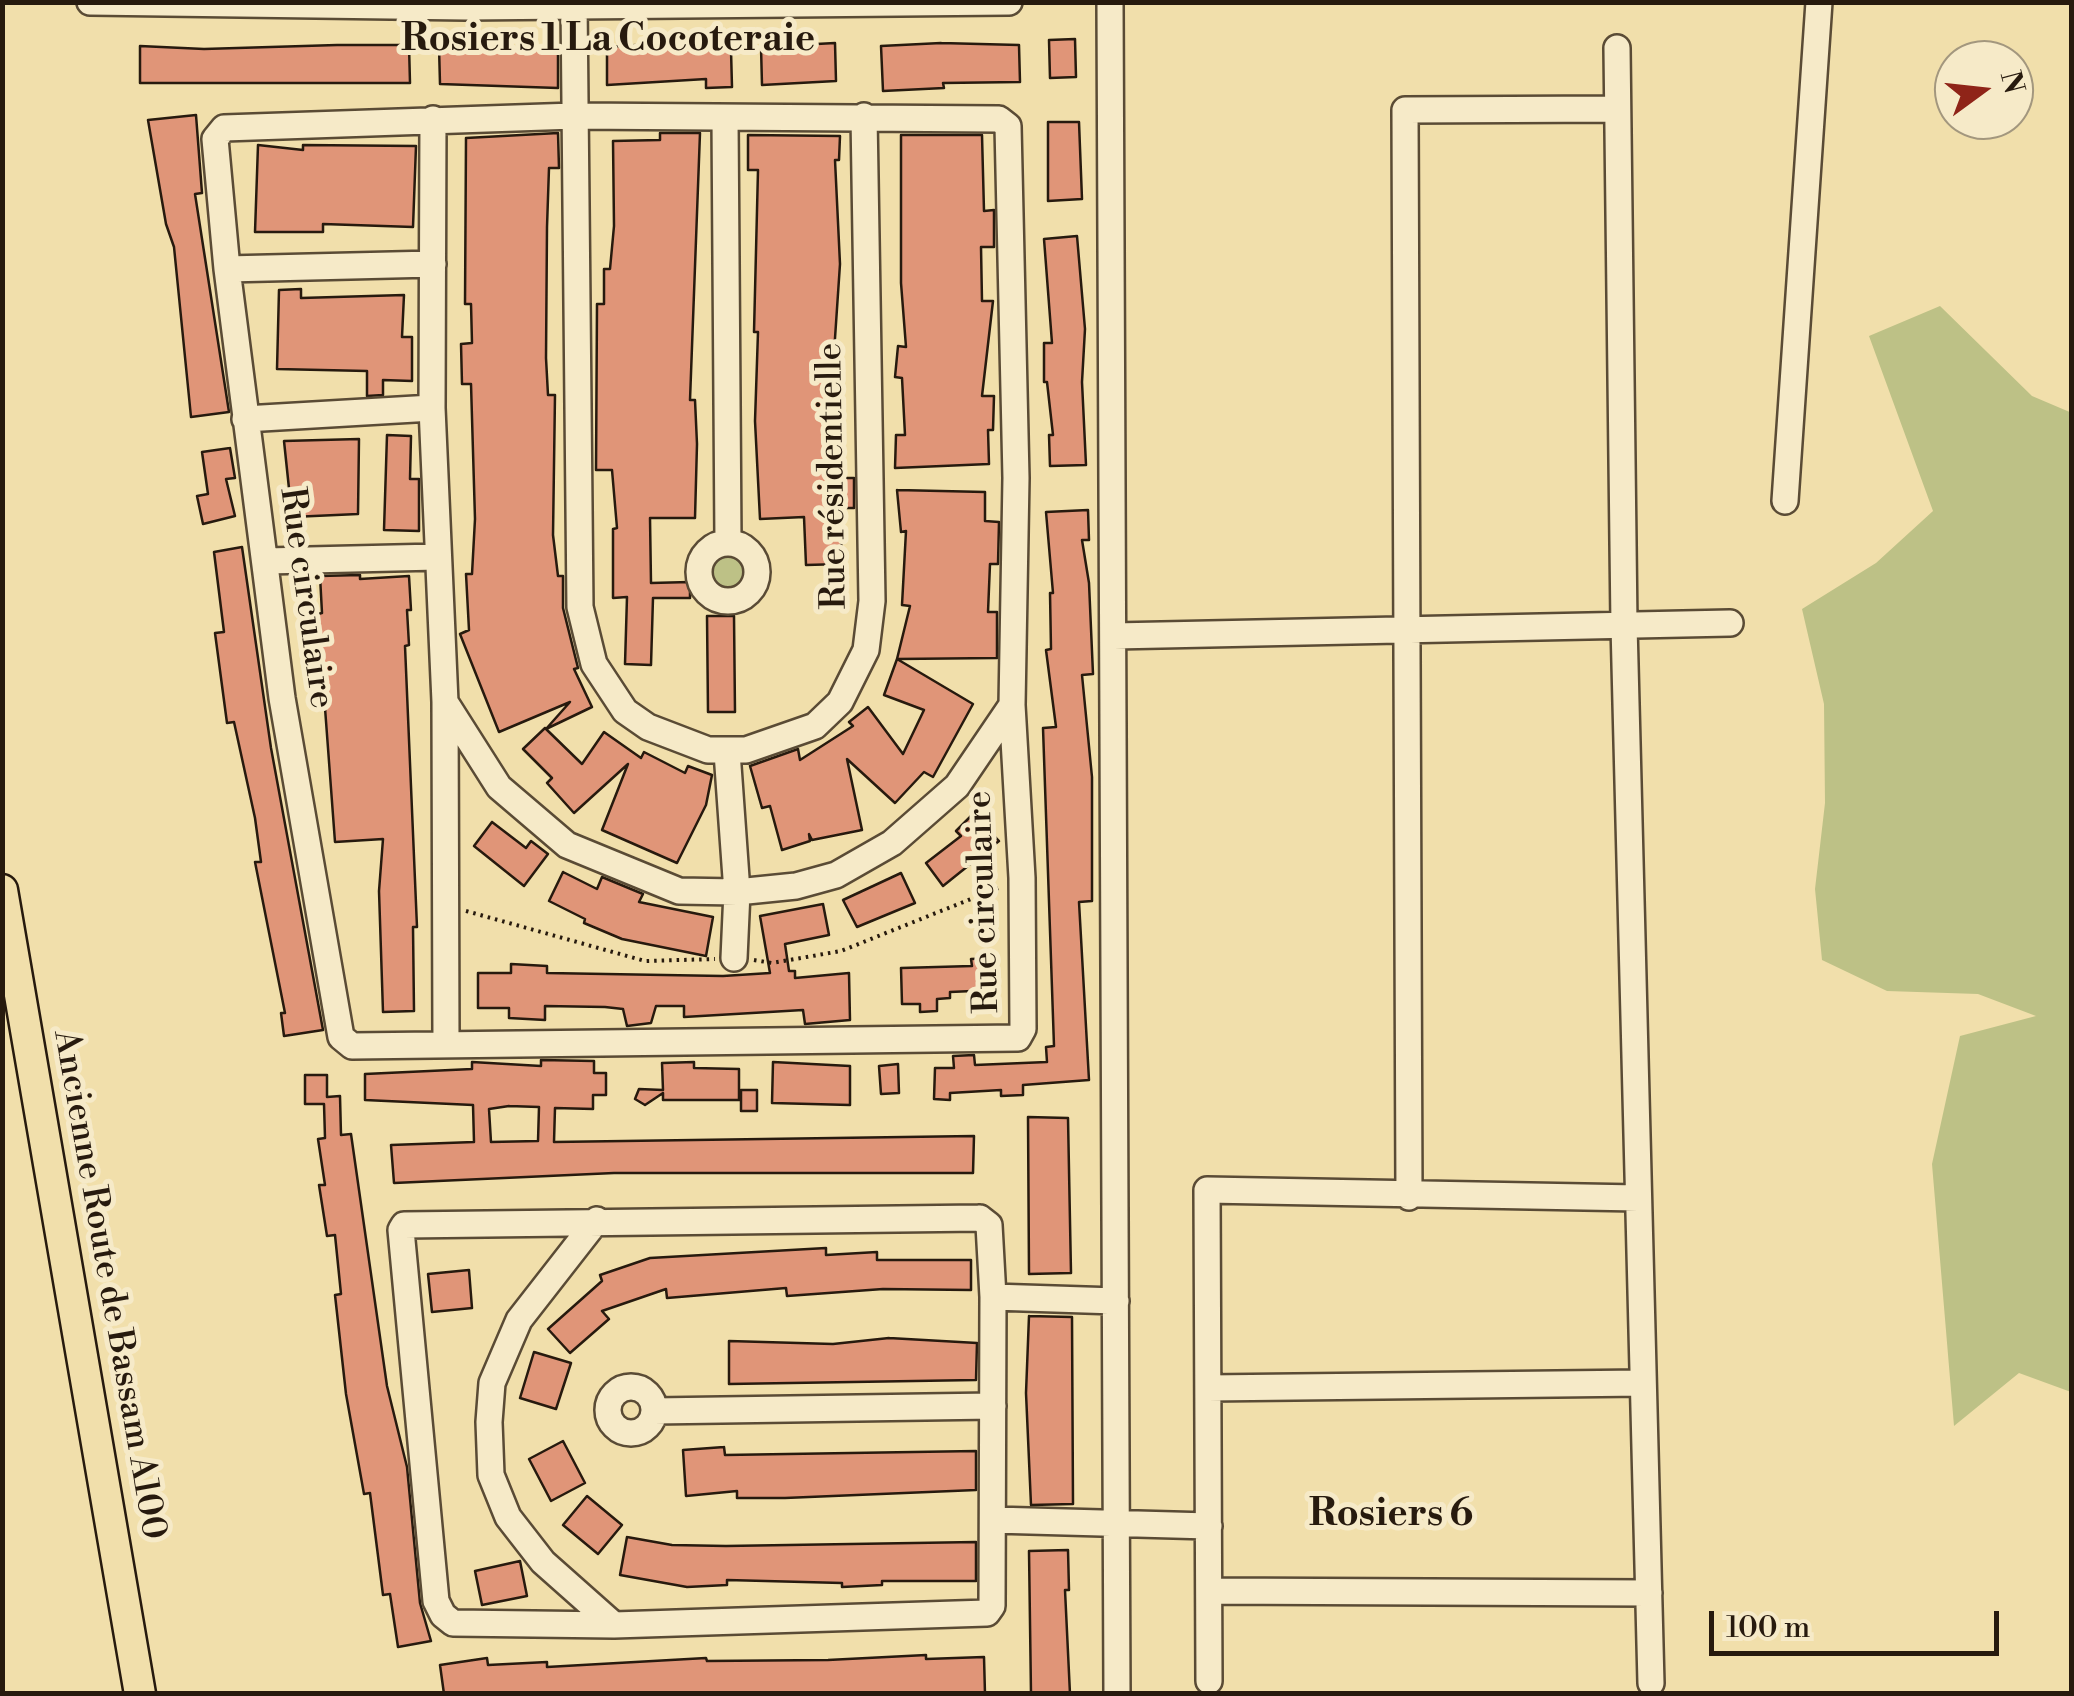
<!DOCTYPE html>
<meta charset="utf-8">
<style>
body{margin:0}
#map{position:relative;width:2074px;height:1696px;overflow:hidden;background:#f1dfab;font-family:"Libre Bodoni",serif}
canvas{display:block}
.frame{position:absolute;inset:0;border:5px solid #271a0e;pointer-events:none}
.north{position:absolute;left:1934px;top:40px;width:100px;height:100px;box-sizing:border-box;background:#f6eac8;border:2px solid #a3977e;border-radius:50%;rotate:75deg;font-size:28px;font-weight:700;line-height:40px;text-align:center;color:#271a0e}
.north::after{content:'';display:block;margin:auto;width:35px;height:45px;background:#8f2418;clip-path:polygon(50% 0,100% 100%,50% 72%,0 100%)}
.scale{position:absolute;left:1709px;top:1611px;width:290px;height:45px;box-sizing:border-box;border:5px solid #271a0e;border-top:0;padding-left:12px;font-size:30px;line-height:35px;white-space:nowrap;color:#271a0e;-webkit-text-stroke:8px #f6eac8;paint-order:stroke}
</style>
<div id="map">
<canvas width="2074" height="1696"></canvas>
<div class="frame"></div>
<div class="north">N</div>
<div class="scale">100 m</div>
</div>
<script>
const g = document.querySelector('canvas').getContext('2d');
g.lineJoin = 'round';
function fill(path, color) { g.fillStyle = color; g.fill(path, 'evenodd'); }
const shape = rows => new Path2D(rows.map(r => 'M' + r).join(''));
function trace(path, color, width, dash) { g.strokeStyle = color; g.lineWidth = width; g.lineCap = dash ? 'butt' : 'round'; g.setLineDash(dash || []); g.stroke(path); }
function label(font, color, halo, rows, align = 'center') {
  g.font = font + ' "Libre Bodoni",serif'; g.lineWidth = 10; g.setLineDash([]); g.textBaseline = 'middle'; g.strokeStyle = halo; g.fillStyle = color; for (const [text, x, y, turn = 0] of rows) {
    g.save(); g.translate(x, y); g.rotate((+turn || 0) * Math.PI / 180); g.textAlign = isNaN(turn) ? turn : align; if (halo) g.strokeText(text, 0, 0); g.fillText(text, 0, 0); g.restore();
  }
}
fill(shape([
 [1940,306,2032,396,2072,413,2071,1392,2019,1373,1954,1426,1932,1164,1960,1036,2036,1016,1978,994,1887,991,1822,960,1815,889,1825,803,1824,704,1802,609,1876,563,1933,511,1869,336],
 '709 571a20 20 0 1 1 40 0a20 20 0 1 1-40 0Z'
]), '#bdc186');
const building = shape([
 [1075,39,1076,77,1050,78,1049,40,1075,39],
 [681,42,681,50,731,50,732,87,706,88,706,79,607,85,607,47,681,42],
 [835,43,836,81,762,85,761,47,835,43],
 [941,43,1019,45,1020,82,943,83,944,88,883,91,881,46,941,43],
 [337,45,409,45,410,83,140,83,140,46,204,49,337,45],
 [439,46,558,50,558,88,440,84,439,46],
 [196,115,202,193,195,194,229,412,191,417,174,247,166,224,148,120,196,115],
 [1048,122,1079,122,1082,199,1048,201,1048,122],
 [558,133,559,168,549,168,547,227,546,358,548,395,555,395,553,535,558,576,563,576,563,608,578,668,574,669,592,707,546,729,570,702,499,732,460,634,469,630,466,574,472,574,475,519,471,384,462,384,461,344,472,343,471,304,465,304,466,138,558,133],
 [660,133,700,133,690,400,695,400,697,444,695,518,650,518,651,583,690,582,690,598,653,598,651,665,625,664,627,597,613,598,613,529,617,528,612,470,596,470,597,304,604,304,604,269,610,269,614,226,613,141,660,140,660,133],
 [748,135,840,136,839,160,835,160,840,264,834,353,841,354,836,436,841,436,841,478,854,478,854,508,840,508,842,564,806,565,804,517,760,519,755,421,758,332,754,332,758,170,748,170,748,135],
 [901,135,982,135,984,211,994,210,994,247,981,247,982,301,993,301,982,396,994,396,993,430,988,430,989,464,895,468,896,435,905,435,902,378,895,377,898,346,906,347,901,283,901,135],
 [258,145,303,150,303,145,416,146,413,227,323,224,323,232,255,232,258,145],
 [1077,236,1085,329,1082,382,1086,465,1050,466,1049,435,1053,435,1047,382,1044,382,1044,343,1052,343,1044,239,1077,236],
 [301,289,301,298,404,295,402,337,412,337,412,381,383,380,383,395,367,396,367,371,277,369,279,290,301,289],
 [387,435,411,436,410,479,419,479,419,531,384,530,387,435],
 [359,439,358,514,292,517,284,441,359,439],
 [230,448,235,478,226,479,235,516,203,524,197,496,208,494,202,452,230,448],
 [897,490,985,492,985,521,999,522,998,564,990,564,988,612,997,612,997,658,897,659,910,606,902,605,906,531,901,532,897,490],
 [1088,510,1089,540,1082,540,1089,583,1093,674,1082,675,1092,777,1092,901,1079,902,1089,1080,1023,1085,1023,1095,1001,1096,1001,1090,950,1093,950,1100,934,1099,935,1068,954,1068,953,1056,974,1055,975,1065,1047,1062,1046,1047,1054,1046,1043,728,1056,727,1046,650,1051,649,1050,593,1053,593,1046,512,1088,510],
 [242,547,271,748,323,1030,284,1036,281,1013,285,1013,255,862,261,862,255,818,234,722,227,723,215,633,224,632,214,552,242,547],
 [360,575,360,579,409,576,411,610,407,610,409,645,405,646,417,927,413,927,414,1011,383,1012,379,891,383,839,335,842,318,614,322,613,320,576,360,575],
 [707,616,734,616,735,712,708,712,707,616],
 [897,659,973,704,933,777,924,772,895,803,847,759,862,830,812,840,809,834,810,841,782,850,770,806,762,808,750,766,798,749,800,760,853,726,849,722,868,707,903,754,924,710,884,695,897,659],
 [545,728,582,764,604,732,641,758,644,752,685,773,688,766,712,775,706,805,677,863,602,830,628,764,574,813,547,783,552,778,523,749,545,728],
 [973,814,999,841,943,886,926,863,961,836,956,831,973,814],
 [492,822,526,848,531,841,548,854,524,886,474,846,492,822],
 [563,872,597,889,602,877,643,894,639,902,713,917,706,956,622,939,584,923,585,919,549,901,563,872],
 [901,873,915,903,857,927,843,900,901,873],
 [823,904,829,935,785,944,789,971,795,971,795,978,849,973,850,1020,805,1024,803,1010,684,1017,684,1006,656,1006,651,1023,627,1026,623,1009,605,1007,545,1006,545,1020,509,1018,509,1008,478,1008,478,973,511,973,511,964,547,966,547,973,723,976,770,973,760,916,823,904],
 [993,958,995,990,950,992,950,998,937,999,937,1011,920,1012,920,1004,902,1004,901,968,972,966,971,959,993,958],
 [541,1060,594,1061,594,1073,606,1073,606,1095,593,1095,593,1109,555,1108,554,1142,974,1136,973,1173,614,1173,394,1183,391,1145,474,1142,473,1105,365,1100,365,1074,472,1069,472,1062,541,1066,541,1060],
 [509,1106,539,1107,538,1141,491,1142,489,1109,509,1106],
 [694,1062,694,1068,739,1069,739,1100,663,1100,663,1093,645,1105,635,1099,639,1089,663,1090,662,1063,694,1062],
 [773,1062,850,1066,850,1105,772,1103,773,1062],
 [898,1064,899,1093,881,1094,879,1066,898,1064],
 [305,1075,327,1075,327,1097,340,1096,341,1135,351,1134,387,1386,407,1467,420,1603,431,1641,398,1647,390,1594,383,1595,370,1493,364,1494,346,1394,335,1295,341,1294,335,1235,327,1236,319,1185,325,1185,318,1139,325,1138,324,1104,305,1104,305,1075],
 [741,1090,757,1090,757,1111,741,1111,741,1090],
 [1028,1117,1068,1118,1071,1273,1029,1274,1028,1117],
 [826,1248,826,1255,877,1252,877,1260,971,1260,971,1290,883,1289,787,1296,786,1288,667,1298,666,1289,602,1311,609,1319,570,1353,548,1329,602,1281,600,1275,650,1258,826,1248],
 [469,1270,472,1308,432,1312,428,1274,469,1270],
 [1029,1316,1072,1317,1073,1504,1031,1505,1026,1393,1029,1316],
 [889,1338,977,1343,976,1380,729,1384,729,1341,833,1344,889,1338],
 [534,1352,571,1363,556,1409,520,1398,534,1352],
 [563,1441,585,1483,551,1501,529,1459,563,1441],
 [724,1447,725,1455,976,1451,976,1490,785,1498,737,1498,737,1491,686,1496,683,1450,724,1447],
 [587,1496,622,1525,598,1554,563,1525,587,1496],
 [627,1537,672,1545,726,1546,976,1542,976,1581,882,1581,882,1585,842,1587,842,1583,727,1580,727,1585,687,1587,620,1575,627,1537],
 [1068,1550,1069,1590,1065,1590,1070,1694,1031,1694,1029,1551,1068,1550],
 [520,1561,527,1596,482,1605,475,1571,520,1561],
 [926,1655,926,1659,984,1657,985,1694,444,1694,440,1665,487,1658,488,1665,547,1662,547,1667,706,1658,707,1661,828,1660,926,1655]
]);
fill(building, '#e09578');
trace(building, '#271a0e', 2.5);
const minor = shape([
 [90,2,466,7,1009,2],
 [574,2,580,607,594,664,625,711,648,727,708,750,746,750,815,726,840,702,866,650,872,601,864,116],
 [1110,2,1117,1694],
 [1617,48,1624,625,1651,1683],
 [574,116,999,119,1008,126,1016,478,1012,705,1022,878,1023,1029,1018,1038,352,1046,341,1037,282,698,227,269,215,139,224,128,574,116],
 [725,118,728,542],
 [433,119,432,408,445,702,446,1044],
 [227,269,433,264],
 [245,419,432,408],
 [1785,501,1819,2],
 '699 572a29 29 0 1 1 58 0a29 29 0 1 1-58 0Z',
 [266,561,437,557],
 [1114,636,1730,623],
 [445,702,499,787,567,845,679,891,737,892,796,886,836,875,892,843,957,786,1012,705],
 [727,752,737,892,734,958],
 [1409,1197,1405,110,1617,109],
 [980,1218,989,1225,993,1297,992,1606,987,1613,614,1625,453,1623,443,1615,436,1601,401,1230,404,1225,980,1218],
 [597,1220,519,1320,492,1383,489,1422,491,1475,508,1517,543,1562,614,1625],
 [993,1297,1116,1301],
 '608 1410a23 23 0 1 1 46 0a23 23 0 1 1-46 0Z',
 [1208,1388,1643,1383],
 [654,1411,993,1406],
 [994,1520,1209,1526],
 [1209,1591,1649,1593],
 [1209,1681,1207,1190,1638,1198]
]);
const major = shape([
 [2,890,140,1694]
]);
trace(minor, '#5a4b35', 30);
trace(major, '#271a0e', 35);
trace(shape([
 [466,911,645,961,715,959],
 [754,960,772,963,841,951,1001,887]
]), '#271a0e', 4, [2.5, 5]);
trace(minor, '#f6eac8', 25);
trace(major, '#f1dfab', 30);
label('35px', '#271a0e', '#f6eac8', [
 ["Rue résidentielle",834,476,-91],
 ["Rue circulaire",305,598,82],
 ["Rue circulaire",985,902,-92],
 ["Ancienne Route de Bassam A100",108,1285,80]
]);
label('bold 38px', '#271a0e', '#f6eac8', [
 ["Rosiers 1 La Cocoteraie",608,41],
 ["Rosiers 6",1391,1516]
]);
</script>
